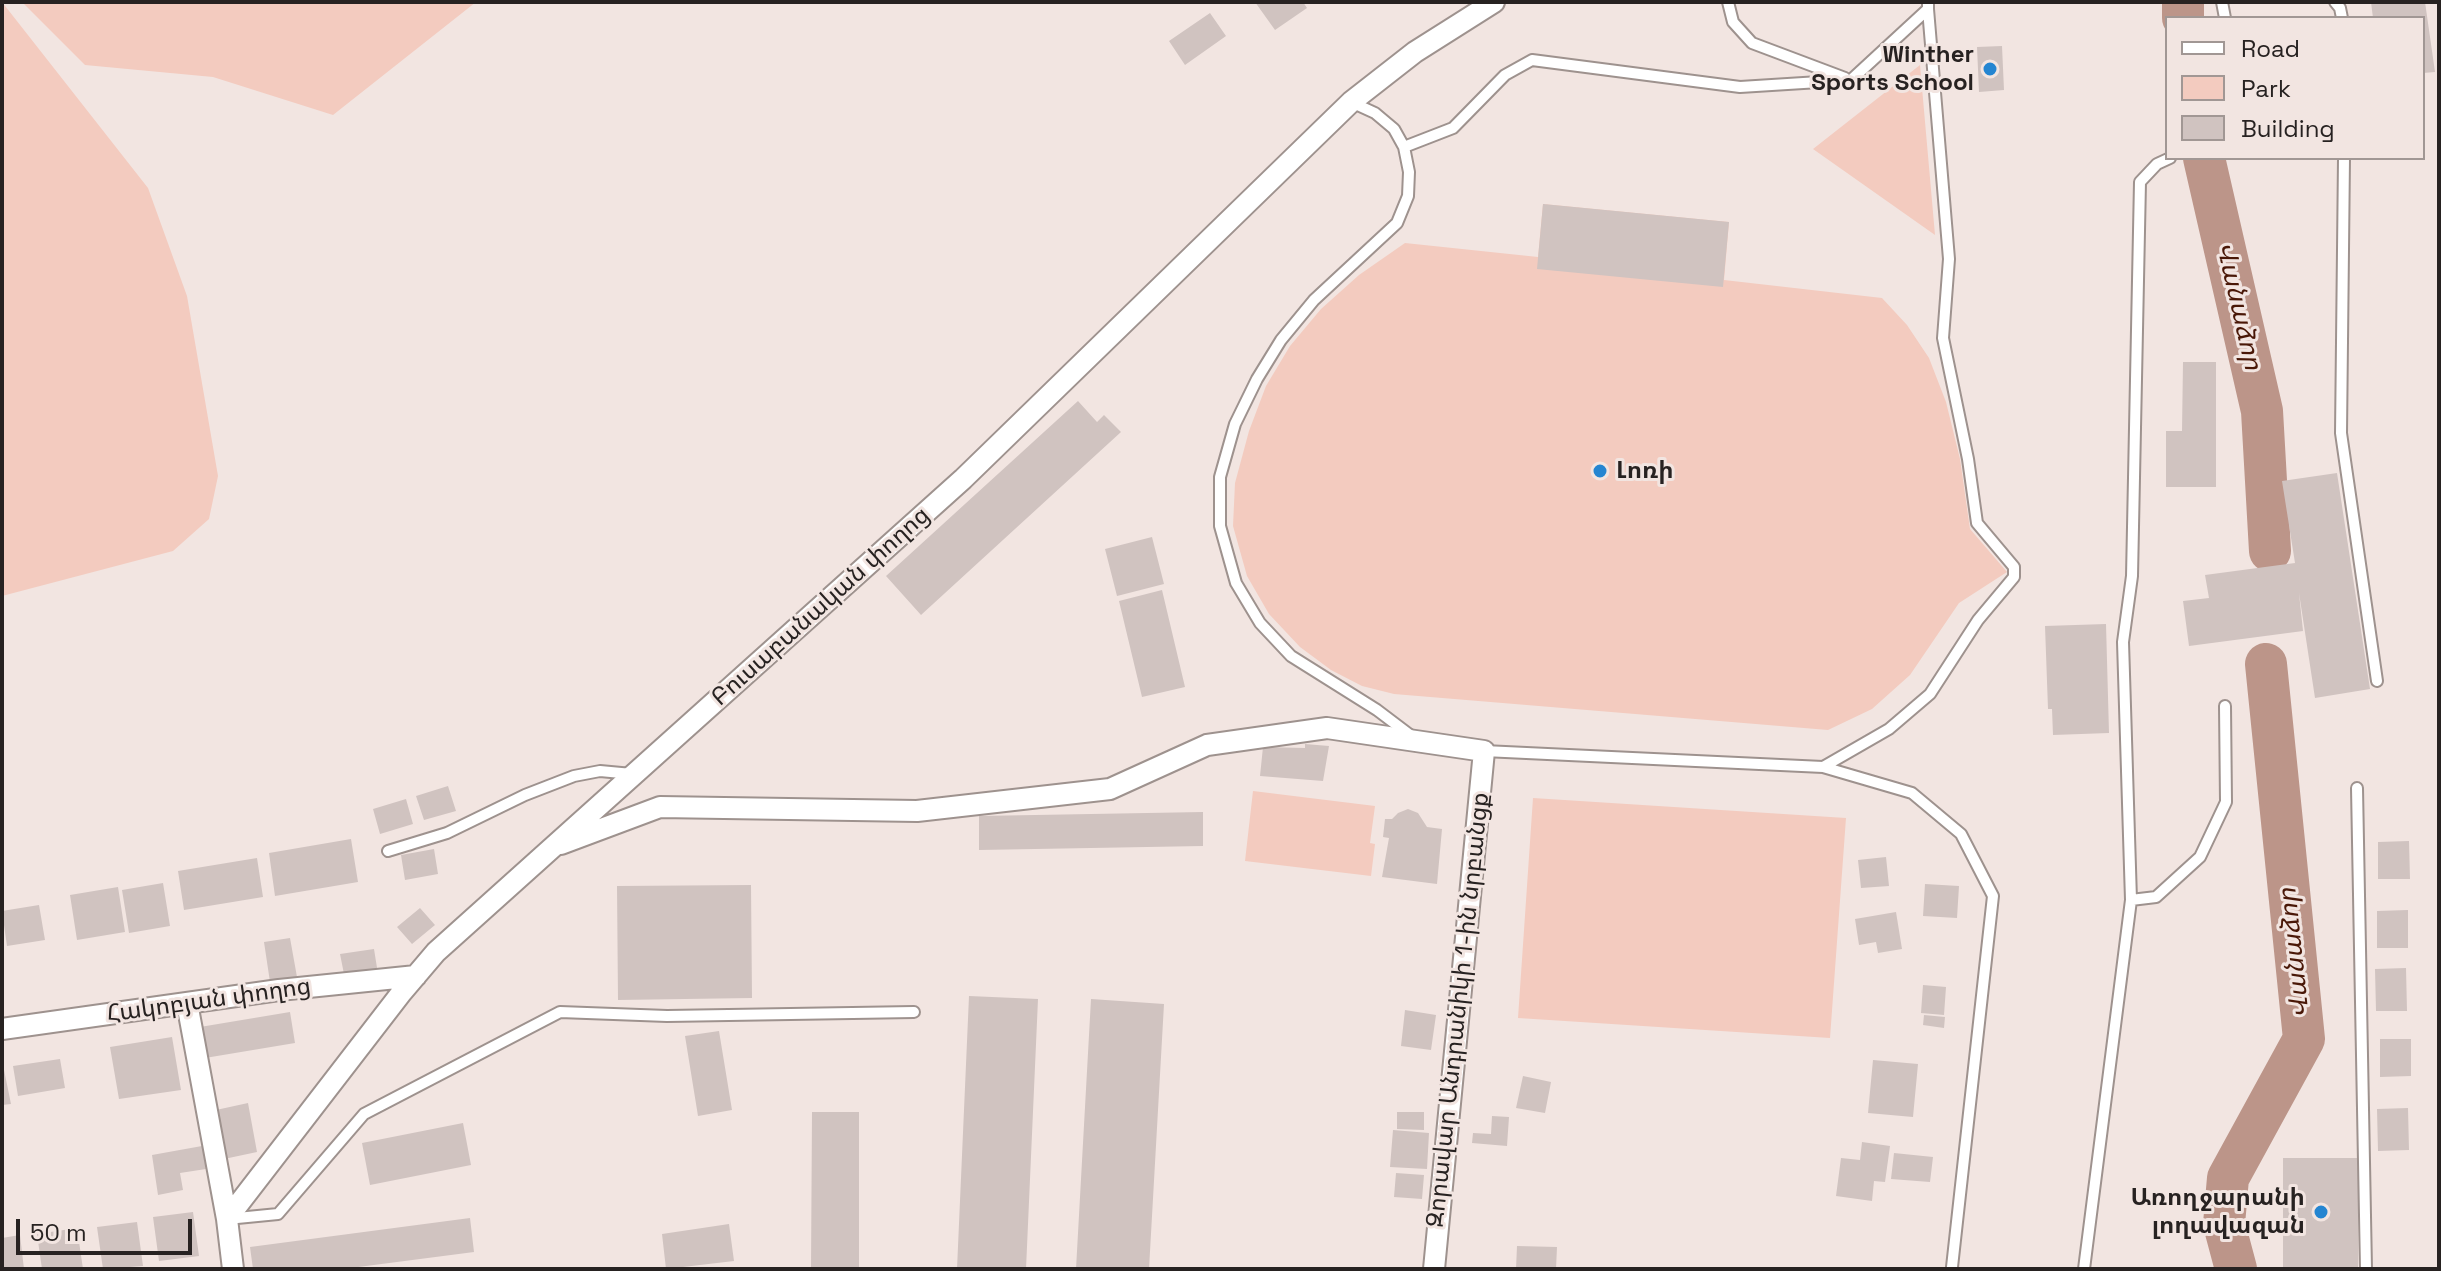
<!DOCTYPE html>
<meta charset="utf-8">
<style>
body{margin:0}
#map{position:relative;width:2441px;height:1271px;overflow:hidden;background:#f2e5e1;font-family:"Space Grotesk",sans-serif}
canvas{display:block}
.frame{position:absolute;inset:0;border:4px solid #272221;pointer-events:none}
.legend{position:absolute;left:2165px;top:16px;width:260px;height:144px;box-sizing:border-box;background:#f2e5e1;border:2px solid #a19794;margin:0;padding:10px 14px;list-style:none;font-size:24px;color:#272221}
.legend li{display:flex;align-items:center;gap:16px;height:40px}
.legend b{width:40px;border:2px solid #a19794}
.scale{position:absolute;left:16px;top:1219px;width:176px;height:36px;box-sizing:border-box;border:4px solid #272221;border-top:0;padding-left:10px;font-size:24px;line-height:28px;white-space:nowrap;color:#272221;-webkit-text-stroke:6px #f2e5e1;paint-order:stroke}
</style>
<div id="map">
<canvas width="2441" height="1271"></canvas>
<div class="frame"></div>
<ul class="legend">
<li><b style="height:10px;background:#fff"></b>Road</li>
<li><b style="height:22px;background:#f3cbbf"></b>Park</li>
<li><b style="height:22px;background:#d0c3c0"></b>Building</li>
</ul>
<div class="scale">50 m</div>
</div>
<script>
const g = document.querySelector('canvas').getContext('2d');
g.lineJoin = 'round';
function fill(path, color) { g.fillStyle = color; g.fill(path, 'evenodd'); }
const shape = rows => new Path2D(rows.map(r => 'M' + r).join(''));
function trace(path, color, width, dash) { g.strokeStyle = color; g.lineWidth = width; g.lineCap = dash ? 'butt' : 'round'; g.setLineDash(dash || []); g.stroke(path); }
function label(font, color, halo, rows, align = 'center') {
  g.font = font + ' "Space Grotesk","Noto Sans Armenian",sans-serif'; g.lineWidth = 6; g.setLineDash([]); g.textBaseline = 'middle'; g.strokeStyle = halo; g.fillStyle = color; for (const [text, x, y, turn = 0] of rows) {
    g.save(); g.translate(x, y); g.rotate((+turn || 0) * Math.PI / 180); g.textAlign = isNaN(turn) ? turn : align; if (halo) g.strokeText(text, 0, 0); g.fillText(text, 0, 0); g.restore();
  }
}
fill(shape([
 [2,2,148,188,187,296,218,476,209,519,173,551,2,596],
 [22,2,476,2,333,115,213,77,85,65],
 [1920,65,1935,235,1813,149],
 [1543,204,1729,222,1724,280,1882,298,1907,325,1929,358,1946,402,1960,459,1970,529,2007,572,1959,603,1910,675,1872,709,1828,730,1394,694,1362,686,1331,670,1300,647,1269,614,1247,576,1233,526,1235,483,1249,431,1266,386,1290,346,1321,309,1359,275,1405,243,1538,257],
 [1253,791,1375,806,1370,843,1375,844,1371,876,1245,861],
 [1533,798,1846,818,1830,1038,1518,1018]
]), '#f3cbbf');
trace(shape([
 [2183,2,2183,18],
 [2204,158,2262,411,2270,551],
 [2236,1269,2224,1224,2228,1178,2304,1039,2266,664]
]), '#bc9589', 42);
fill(shape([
 [1255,2,1303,2,1307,8,1275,30],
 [2371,2,2425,2,2435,72,2423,73,2423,18,2373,18],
 [1210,13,1226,36,1185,65,1169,41],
 [2002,46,2004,90,1979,92,1977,47],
 [1543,204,1729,222,1723,287,1537,269],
 [2183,362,2216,362,2216,487,2166,487,2166,431,2182,431],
 [1078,401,1097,422,1104,415,1121,432,921,615,886,576],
 [2337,473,2370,689,2315,698,2299,593,2303,631,2189,646,2183,601,2209,598,2205,575,2295,563,2282,481],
 [1152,537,1164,584,1117,596,1105,549],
 [1162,590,1185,687,1142,697,1119,601],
 [2106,624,2109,733,2053,735,2052,709,2048,709,2045,626],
 [1305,744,1329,746,1323,781,1260,776,1263,747,1305,748],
 [448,786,456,811,424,820,416,796],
 [406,799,413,824,380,834,373,809],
 [1408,809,1418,813,1427,827,1442,829,1437,884,1382,877,1389,838,1383,837,1385,819,1392,819,1398,813],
 [1203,812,1203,846,979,850,979,816],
 [351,839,358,882,275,896,269,853],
 [2409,841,2410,879,2378,879,2378,842],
 [434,849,438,874,405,880,401,855],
 [1886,857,1889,886,1861,888,1858,860],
 [257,858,263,897,184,910,178,871],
 [163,883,170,926,129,933,122,890],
 [1925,884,1959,886,1957,918,1923,916],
 [751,885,752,998,618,1000,617,886],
 [118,887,125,932,77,940,70,895],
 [39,905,45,940,7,946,2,911],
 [420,908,435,925,412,944,397,927],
 [2408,910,2408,948,2377,948,2377,911],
 [1896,912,1902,949,1878,953,1876,942,1859,945,1855,919],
 [290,938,297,977,270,982,264,942],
 [374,949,378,974,345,979,340,954],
 [2406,968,2407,1011,2376,1011,2375,969],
 [1923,985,1946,987,1944,1015,1921,1013],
 [969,996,1038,999,1026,1269,957,1269],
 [1091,999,1164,1004,1149,1269,1076,1269],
 [1405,1010,1436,1015,1431,1050,1401,1046],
 [290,1012,295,1043,205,1058,200,1027],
 [1924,1015,1945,1017,1944,1028,1923,1025],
 [719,1031,732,1110,698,1116,685,1036],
 [172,1037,181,1090,119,1099,110,1047],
 [2380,1039,2411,1039,2411,1076,2380,1077],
 [60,1059,65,1088,18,1096,13,1066],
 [2,1060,11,1104,2,1105],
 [1873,1060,1918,1064,1913,1117,1868,1113],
 [1523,1076,1551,1082,1545,1113,1516,1108],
 [248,1103,257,1152,224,1159,216,1110],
 [2408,1108,2409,1150,2378,1151,2377,1109],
 [812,1112,859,1112,859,1269,811,1269],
 [1397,1112,1424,1112,1424,1130,1397,1129],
 [1492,1116,1509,1117,1507,1146,1472,1143,1473,1133,1491,1134],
 [463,1123,471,1165,370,1185,362,1143],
 [1393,1130,1429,1133,1427,1169,1390,1167],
 [1862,1142,1890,1146,1885,1182,1874,1181,1872,1201,1836,1196,1841,1158,1860,1160],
 [202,1146,206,1169,180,1173,183,1190,158,1195,152,1155],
 [1894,1153,1933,1157,1930,1182,1891,1179],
 [2283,1158,2358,1158,2358,1267,2283,1267],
 [1396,1173,1424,1175,1422,1199,1394,1197],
 [193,1212,199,1256,159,1261,153,1217],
 [470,1218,474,1252,343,1269,253,1269,250,1247],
 [137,1222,143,1266,103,1269,97,1227],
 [729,1224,734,1261,666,1269,662,1234],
 [77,1228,83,1269,42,1269,37,1234],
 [20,1235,24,1269,2,1269,2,1238],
 [1517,1246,1557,1247,1556,1269,1516,1269]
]), '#d0c3c0');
const service = shape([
 [1728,2,1733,22,1752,43,1845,78],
 [2222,2,2225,18],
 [2335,2,2340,8,2342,18],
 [1351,102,1375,113,1394,129,1404,147,1409,172,1408,196,1397,223,1314,300,1281,340,1257,379,1235,424,1220,477,1220,526,1236,583,1260,623,1291,656,1377,710,1410,735],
 [1404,147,1453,128,1505,75,1532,60,1740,87,1851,80,1928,9,1928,4],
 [2344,158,2341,433,2377,681],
 [1484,751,1823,767,1889,729,1930,694,1978,620,2014,577,2014,567,1977,523,1968,459,1943,338,1949,259,1928,9],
 [1823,767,1912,793,1961,834,1993,896,1952,1267],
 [2357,788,2366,1269],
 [388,851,447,833,525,795,574,776,600,771,632,774],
 [2131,900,2156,897,2200,857,2226,802,2225,706],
 [227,1219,278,1214,364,1114,560,1012,667,1016,914,1012],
 [2084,1269,2131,900,2123,642,2132,576,2140,182,2157,164,2170,158]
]);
const minor = shape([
 [561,844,660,807,917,811,1110,789,1207,745,1327,728,1484,751,1434,1269],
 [187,1003,227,1219],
 [2,1029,279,990,416,976],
 [233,1269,227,1219,402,992,436,952,963,479,1351,102,1415,52,1494,2]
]);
trace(service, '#9e928e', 14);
trace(minor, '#9e928e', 24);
trace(service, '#fff', 10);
trace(minor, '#fff', 20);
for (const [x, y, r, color] of [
 [1990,69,8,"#2485d1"],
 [1600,471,8,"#2485d1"],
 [2321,1212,8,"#2485d1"]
]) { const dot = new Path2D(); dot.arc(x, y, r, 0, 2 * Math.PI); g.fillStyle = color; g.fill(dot); trace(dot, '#f2e5e1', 3); }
label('bold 24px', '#272221', '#f2e5e1', [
 ["Winther",1974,55],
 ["Sports School",1974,83],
 ["Լոռի",1616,471,"left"],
 ["Առողջարանի",2305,1198],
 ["լողավազան",2305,1226]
], 'right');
label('24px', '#272221', '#f2e5e1', [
 ["Բուսաբանական փողոց",821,607,-42],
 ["Հակոբյան փողոց",209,1001,-8],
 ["Զորավար Անդրանիկի 1-ին նրբանցք",1459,1010,-84]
]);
label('italic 26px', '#491707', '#f2e5e1', [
 ["Վանաձոր",2238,306,77],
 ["Վանաձոր",2295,953,-96]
]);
</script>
